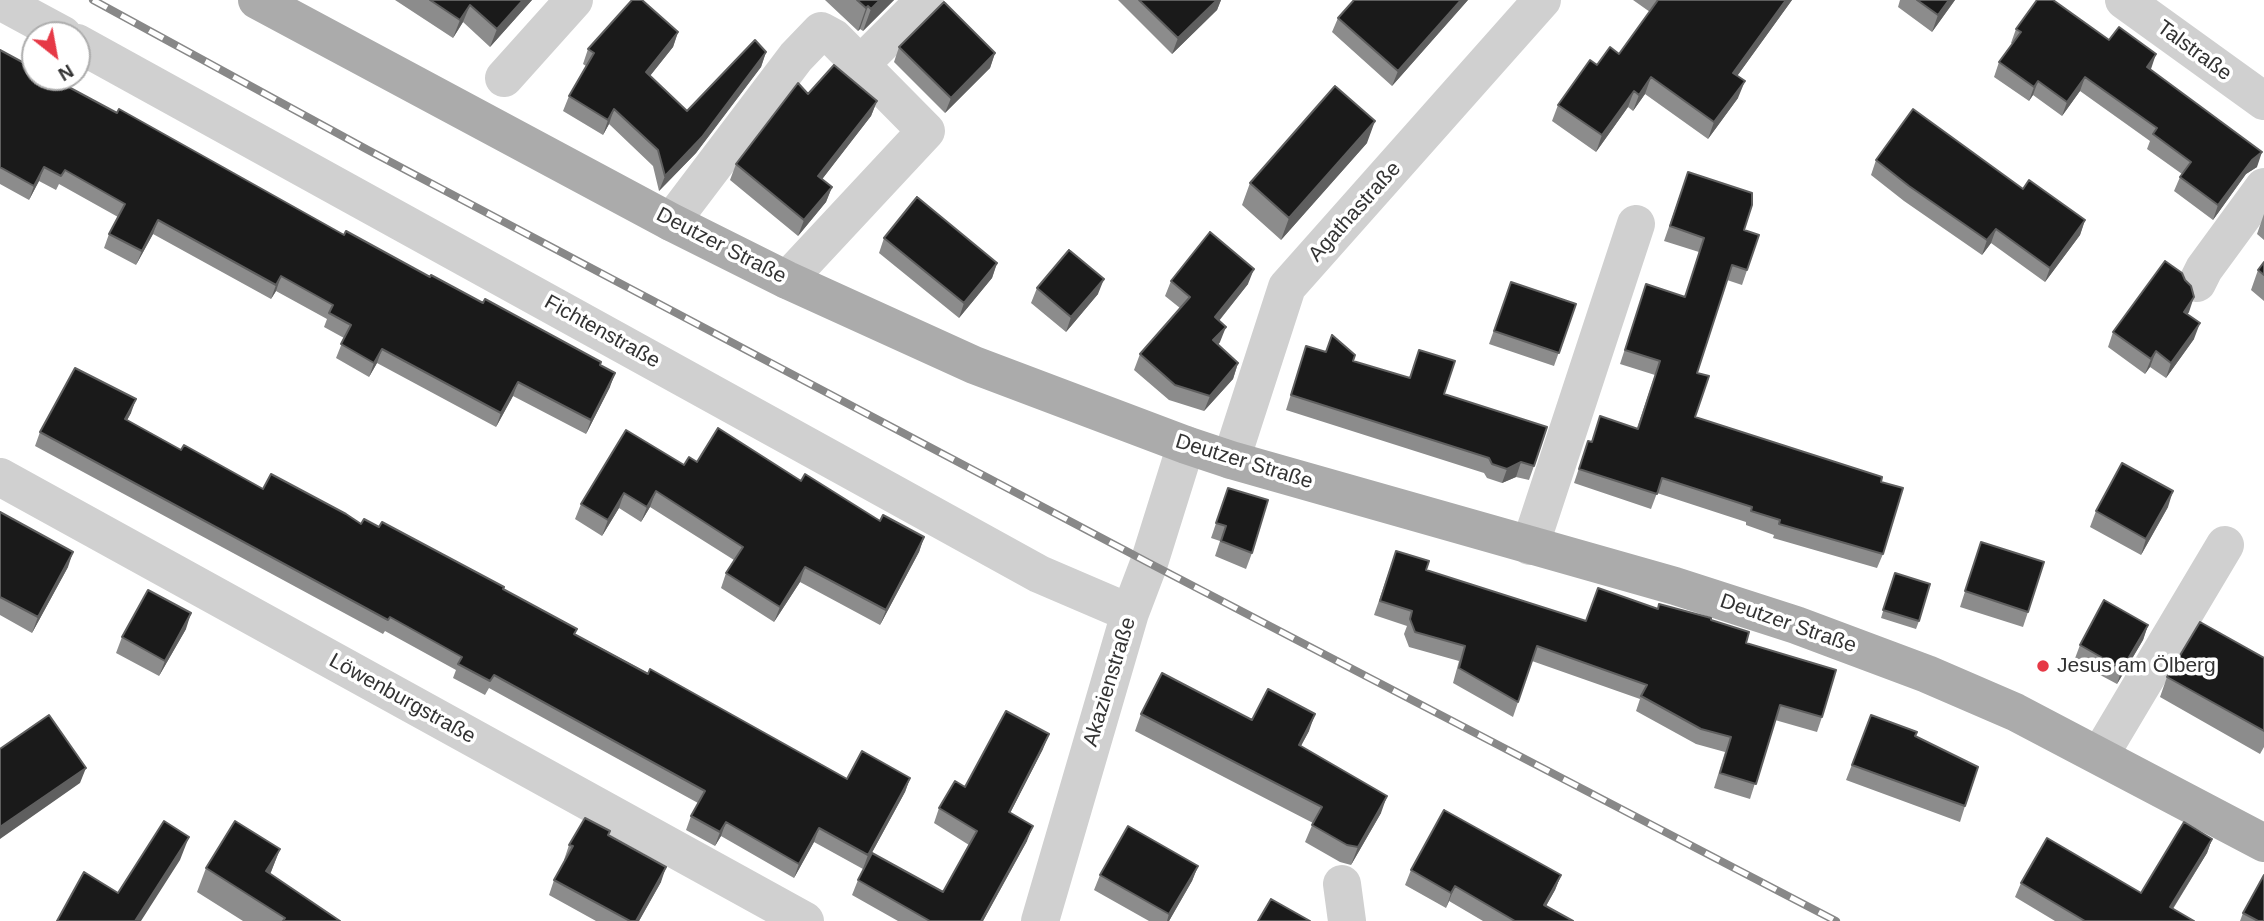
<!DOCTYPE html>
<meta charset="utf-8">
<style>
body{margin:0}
#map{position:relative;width:2264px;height:921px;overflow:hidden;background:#fff;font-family:Arial,sans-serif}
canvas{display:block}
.north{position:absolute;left:21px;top:21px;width:70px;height:70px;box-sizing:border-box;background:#fff;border:2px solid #adadad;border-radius:50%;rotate:149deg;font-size:19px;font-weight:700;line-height:28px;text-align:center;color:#333}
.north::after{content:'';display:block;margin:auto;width:24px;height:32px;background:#e63946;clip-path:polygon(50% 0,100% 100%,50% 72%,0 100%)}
</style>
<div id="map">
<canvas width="2264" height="921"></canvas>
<div class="north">N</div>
</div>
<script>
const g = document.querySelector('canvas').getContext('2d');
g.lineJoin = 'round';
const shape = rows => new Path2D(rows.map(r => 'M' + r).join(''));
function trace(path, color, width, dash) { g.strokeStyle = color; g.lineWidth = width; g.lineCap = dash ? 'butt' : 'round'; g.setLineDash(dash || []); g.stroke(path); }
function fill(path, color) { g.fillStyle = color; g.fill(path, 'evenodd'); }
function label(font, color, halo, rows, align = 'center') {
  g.font = font + ' Arial,sans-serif'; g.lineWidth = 7; g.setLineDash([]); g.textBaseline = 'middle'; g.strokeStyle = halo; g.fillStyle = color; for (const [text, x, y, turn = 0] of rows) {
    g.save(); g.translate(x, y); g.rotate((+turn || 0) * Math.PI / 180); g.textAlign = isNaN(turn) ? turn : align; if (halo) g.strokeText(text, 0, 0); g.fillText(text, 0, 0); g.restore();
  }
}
trace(shape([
 [2124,0,2264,101],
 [0,1,63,35],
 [77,43,1039,574,1130,613],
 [860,65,925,0],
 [504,78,574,0],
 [671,222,796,57,821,31,834,38,926,131,787,280],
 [2197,283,2204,269,2264,187],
 [1231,460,1287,287,1542,0],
 [0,477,805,921],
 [1530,546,1636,224],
 [2100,755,2225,545],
 [1342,884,1347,921],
 [1040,921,1130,613,1149,563,1186,445]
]), '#d0d0d0', 38);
trace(shape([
 [257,0,671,222,787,280,974,365,1186,445,1231,460,1675,586,1796,625,1927,674,2015,712,2264,843]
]), '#ababab', 38);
const rail = shape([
 [93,0,368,150,1149,563,1836,921]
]);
trace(rail, '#888', 8);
trace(rail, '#fff', 5, [16]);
fill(shape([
 [395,0,532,0,490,47,463,22,453,38],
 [825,0,894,0,863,31,860,29,858,31],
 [1118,0,1221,0,1217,10,1172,54],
 [1468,0,1392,86,1332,32,1338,18],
 [1633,0,1792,0,1737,76,1738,98,1708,139,1645,94,1633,111,1628,107,1596,152,1552,121,1558,105,1597,65,1619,54,1650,12],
 [1900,0,1955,0,1932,32,1898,7],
 [2016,29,2150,70,2257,167,2246,174,2213,220,2174,191,2180,177,2182,174,2147,149,2150,141,2080,91,2062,116,2033,95,2029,101,1994,77,1999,62,2013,44,2011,43],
 [678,32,673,47,650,76,687,111,766,52,761,67,696,153,659,191,653,166,609,124,603,135,563,111,569,96,586,66,583,64,588,49],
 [899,47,995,53,990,68,945,113,894,62],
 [0,50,344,235,430,277,600,365,610,387,586,434,513,396,496,427,377,363,369,377,336,358,344,338,324,327,327,319,276,291,271,299,153,234,136,265,104,248,109,234,118,217,59,184,56,190,39,181,29,200,0,184],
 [808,94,877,101,871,116,822,179,832,187,826,202,798,236,730,180,736,164],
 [1367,143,1281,240,1242,205,1250,183],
 [1876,160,2023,189,2085,220,2080,235,2045,282,1991,243,1982,255,1904,201,1871,175],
 [1688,172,1744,230,1759,235,1742,285,1727,280,1697,373,1695,417,1881,482,1883,554,1877,568,1773,538,1774,535,1746,525,1746,522,1657,493,1651,509,1574,483,1588,441,1591,442,1637,428,1655,375,1620,364,1646,284,1685,297,1699,252,1664,241],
 [2264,214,2264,240,2257,234],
 [884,238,997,263,992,278,959,318,879,253],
 [2264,262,2264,301,2251,290,2258,270],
 [1171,281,1248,284,1219,321,1220,342,1218,345,1238,363,1233,379,1204,411,1169,400,1134,370,1140,354,1180,308,1165,296],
 [1511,282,1576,304,1554,366,1489,344],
 [1037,288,1098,294,1066,332,1031,303],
 [2189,312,2187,314,2194,339,2166,378,2150,367,2145,374,2108,347,2113,332],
 [1306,346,1353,361,1444,394,1534,466,1529,480,1516,477,1502,483,1487,478,1484,473,1286,410],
 [131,413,127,420,181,450,263,489,361,524,379,527,503,589,577,629,575,634,847,779,910,778,905,792,863,869,814,842,794,878,721,836,715,846,686,830,691,816,698,803,489,688,485,695,453,678,456,670,385,631,383,634,35,446,40,432],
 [697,462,801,481,880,521,924,537,919,552,880,625,800,582,774,622,721,588,726,573,734,560,650,507,641,522,619,508,602,536,575,519,581,504,684,465],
 [1228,488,1252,553,1246,569,1215,556,1220,541,1211,538],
 [2168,507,2141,555,2090,527,2096,511],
 [0,512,68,567,32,633,0,615],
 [1981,542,2028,612,2023,627,1960,607],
 [1396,551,1426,570,1586,621,1657,609,1711,620,1746,643,1822,717,1817,732,1775,720,1750,799,1714,788,1725,752,1696,744,1636,711,1640,699,1532,661,1513,717,1453,683,1459,661,1409,647,1404,634,1407,626,1374,615],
 [1892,581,1919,621,1916,629,1881,618],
 [2148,625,2143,640,2117,684,2074,661,2080,645],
 [186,629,159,676,116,653,122,637],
 [2264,658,2264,747,2260,754,2160,697,2167,677],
 [1141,714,1252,720,1309,731,1301,746,1381,813,1351,865,1340,862,1305,842,1313,823,1135,731],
 [1871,715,1915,736,1965,806,1960,822,1846,780],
 [1043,749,1010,813,1027,841,983,921,898,921,852,895,858,880,943,892,969,845,934,823,939,808,965,787],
 [609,835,661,882,639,921,596,921,549,895,554,880,565,860,564,860,569,845],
 [2212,839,2207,853,2173,909,2194,921,2055,921,2015,897,2021,883,2141,893],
 [280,849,270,874,340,921,243,921,197,892,206,868],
 [1198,866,1192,881,1169,921,1149,921,1094,890,1100,875],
 [1411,870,1561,875,1555,890,1546,906,1573,921,1483,921,1449,901,1446,908,1405,885],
 [2243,913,2264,921,2240,921]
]), '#8c8c8c');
fill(shape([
 [523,0,532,0,490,47,497,29],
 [880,0,894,0,863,31,871,9],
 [1217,0,1221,0,1217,10,1172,54,1178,38],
 [1461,0,1468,0,1392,86,1398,71],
 [1786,0,1792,0,1727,90,1733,73],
 [1949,0,1955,0,1932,32,1938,15],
 [470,5,463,22,453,38,460,20],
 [868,6,860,29,858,31,866,8],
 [678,32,673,47,641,87,646,72],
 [766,52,761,67,696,153,659,191,665,176],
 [995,53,990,68,945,113,951,98],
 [2156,54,2151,69,2142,81,2147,67],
 [1651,77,1645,94,1633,111,1639,95],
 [2085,77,2080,91,2062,116,2067,102],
 [1745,81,1738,98,1708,139,1714,122],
 [2038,81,2033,95,2029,101,2034,87],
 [1634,91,1628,107,1596,152,1602,135],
 [877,101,871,116,813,191,818,176],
 [614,109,609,124,603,135,608,120],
 [1375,121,1367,143,1281,240,1289,218],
 [2262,152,2257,167,2246,174,2213,220,2218,205,2252,160],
 [44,167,39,181,29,200,34,186],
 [832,187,826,202,798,236,804,220],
 [158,220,153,234,136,265,142,251],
 [2085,220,2080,235,2045,282,2050,268],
 [1996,229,1991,243,1982,255,1987,240],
 [997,263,992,278,959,318,964,303],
 [1254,269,1248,284,1209,333,1215,317],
 [281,276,276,291,271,299,276,285],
 [1104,279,1098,294,1066,332,1071,317],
 [2194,297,2189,312,2179,327,2184,312],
 [2200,323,2194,339,2166,378,2171,363],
 [1226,327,1220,342,1208,356,1213,340],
 [382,349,377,363,369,377,374,363],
 [2156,351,2150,367,2145,374,2151,359],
 [1238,363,1233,379,1204,411,1210,396],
 [615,373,610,387,586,434,591,420],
 [518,382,513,396,496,427,501,413],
 [136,399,131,413,120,433,125,419],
 [1521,462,1516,477,1502,483,1507,469],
 [656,491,650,507,641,522,647,507],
 [2173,491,2168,507,2141,555,2146,539],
 [624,493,619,508,602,536,608,520],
 [924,537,919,552,880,625,886,610],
 [73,552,68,567,32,633,38,617],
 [805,567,800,582,774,622,780,607],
 [191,613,186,629,159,676,165,661],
 [2148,625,2143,640,2117,684,2122,669],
 [1315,714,1309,731,1292,762,1299,745],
 [1049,734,1043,749,1003,827,1009,812],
 [86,768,80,783,0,839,0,827],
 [910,778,905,792,863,869,868,855],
 [1387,796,1381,813,1351,865,1358,847],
 [726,822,721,836,715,846,720,832],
 [1033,826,1027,841,983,921,981,921],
 [819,828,814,842,794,878,799,864],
 [189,837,180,860,141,921,135,921],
 [2212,839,2207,853,2165,921,2170,907],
 [280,849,271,872,257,895,266,871],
 [1198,866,1192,881,1169,921,1167,921,1169,914],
 [666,867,661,882,639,921,636,921],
 [1561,875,1555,890,1538,920,1544,905],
 [1455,886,1449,901,1446,908,1451,893]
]), '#5f5f5f');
const building = shape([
 [430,0,523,0,497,29,470,5,460,20,430,0],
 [632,0,642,0,678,32,646,72,687,111,755,40,766,52,702,137,665,176,658,150,614,109,608,120,569,96,594,53,588,49,632,0],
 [857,0,880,0,871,9,868,6,866,8,857,0],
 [1139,0,1217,0,1178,38,1139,0],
 [1354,0,1461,0,1398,71,1338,18,1354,0],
 [1658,0,1786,0,1733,73,1745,81,1714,122,1651,77,1639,95,1634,91,1602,135,1558,105,1590,60,1597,65,1610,47,1619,54,1658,0],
 [1917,0,1949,0,1938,15,1917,0],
 [2037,0,2053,0,2109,40,2119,27,2156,54,2147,67,2262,152,2252,160,2218,205,2180,177,2191,162,2153,134,2157,128,2085,77,2067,102,2038,81,2034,87,1999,62,2021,32,2016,29,2037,0],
 [944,2,995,53,951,98,899,47,944,2],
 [0,50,35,69,35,77,50,77,117,113,119,109,344,235,346,231,430,277,431,275,483,303,485,299,601,362,600,365,615,373,591,420,518,382,501,413,382,349,374,363,341,344,351,325,329,313,333,305,281,276,276,285,158,220,142,251,109,234,125,204,65,170,61,176,44,167,34,186,0,167,0,50],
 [834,65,877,101,818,176,832,187,804,220,736,164,798,83,808,94,834,65],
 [1335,86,1375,121,1289,218,1250,183,1335,86],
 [1913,109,2023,189,2029,180,2085,220,2050,268,1996,229,1987,240,1909,186,1876,160,1913,109],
 [1688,172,1752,193,1752,205,1744,230,1759,235,1747,270,1732,265,1697,373,1709,376,1695,417,1882,477,1881,482,1903,488,1883,554,1779,524,1780,520,1751,511,1752,507,1662,478,1657,494,1579,469,1588,441,1592,442,1600,416,1638,429,1660,361,1625,350,1646,284,1685,297,1704,238,1670,226,1688,172],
 [917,197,997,263,964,303,884,238,917,197],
 [1210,232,1254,269,1215,317,1226,327,1213,340,1238,363,1210,396,1175,385,1140,354,1190,297,1171,281,1210,232],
 [1069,250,1104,279,1071,317,1037,288,1069,250],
 [2165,261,2182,273,2185,280,2191,286,2194,297,2184,312,2200,323,2171,363,2156,351,2151,359,2113,332,2165,261],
 [2264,262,2264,275,2258,270,2264,262],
 [1511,282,1576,304,1559,353,1494,331,1511,282],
 [1332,335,1355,355,1353,361,1410,378,1419,350,1455,361,1444,394,1547,427,1534,466,1521,462,1507,469,1492,464,1489,458,1291,395,1306,346,1326,352,1332,335],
 [75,368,136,399,125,419,181,450,184,445,263,489,271,474,346,514,361,524,364,519,379,527,382,522,504,587,503,589,577,629,574,634,648,674,650,669,847,779,862,751,910,778,868,855,819,828,799,864,726,822,720,832,691,816,705,791,494,675,490,681,458,664,462,657,390,617,388,620,40,432,75,368],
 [718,428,801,481,805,474,880,521,883,515,924,537,886,610,805,567,780,607,726,573,743,547,656,491,647,507,624,493,608,520,581,504,626,430,684,465,689,457,697,462,718,428],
 [2122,463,2173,491,2146,539,2096,511,2122,463],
 [1228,488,1268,500,1252,553,1221,541,1226,526,1216,523,1228,488],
 [0,512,73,552,38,617,0,597,0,512],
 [1981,542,2044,562,2028,612,1965,591,1981,542],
 [1396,551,1429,561,1426,570,1586,621,1598,588,1658,609,1659,604,1711,618,1711,620,1749,632,1746,643,1836,670,1822,717,1780,705,1756,784,1720,773,1731,737,1701,729,1641,696,1647,685,1537,646,1518,702,1459,668,1465,646,1415,632,1410,619,1412,611,1380,601,1396,551],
 [1895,573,1930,584,1919,621,1883,610,1895,573],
 [148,590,191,613,165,661,122,637,148,590],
 [2104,600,2148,625,2122,669,2080,645,2104,600],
 [2200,622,2264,658,2264,731,2167,677,2200,622],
 [1162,673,1252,720,1268,689,1315,714,1299,745,1387,796,1358,847,1347,845,1312,825,1322,807,1141,714,1162,673],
 [1006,711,1049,734,1009,812,1033,826,981,921,930,921,858,880,872,853,943,892,977,831,939,808,955,781,965,787,1006,711],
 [49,715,86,768,0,827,0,749,49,715],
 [1871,715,1917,732,1915,736,1978,767,1965,806,1852,765,1871,715],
 [1444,810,1561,875,1544,905,1573,921,1515,921,1455,886,1451,893,1411,870,1444,810],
 [585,818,610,831,608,835,666,867,636,921,630,921,554,880,573,846,569,845,585,818],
 [164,821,189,837,135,921,57,921,84,872,118,893,164,821],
 [235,821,280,849,266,871,340,921,283,921,285,918,206,868,235,821],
 [2184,822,2212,839,2170,907,2194,921,2085,921,2021,883,2047,838,2141,893,2184,822],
 [1128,826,1198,866,1169,914,1100,875,1128,826],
 [2264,875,2264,921,2258,921,2243,913,2264,875],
 [1271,899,1310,921,1258,921,1271,899]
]);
fill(building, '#1a1a1a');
trace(building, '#5f5f5f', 2);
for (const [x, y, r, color] of [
 [2043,666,7,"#e63946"]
]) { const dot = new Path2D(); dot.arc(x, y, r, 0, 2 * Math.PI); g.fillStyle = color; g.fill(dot); trace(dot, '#fff', 2.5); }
label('21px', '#333', '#fff', [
 ["Talstraße",2194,51,36],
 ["Agathastraße",1355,212,-48],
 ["Deutzer Straße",721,246,27],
 ["Fichtenstraße",602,332,29],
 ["Deutzer Straße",1244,462,17],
 ["Deutzer Straße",1788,624,19],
 ["Akazienstraße",1110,682,-73],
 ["Löwenburgstraße",402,699,29]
]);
label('21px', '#333', '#fff', [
 ["Jesus am Ölberg",2057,666]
], 'left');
</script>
